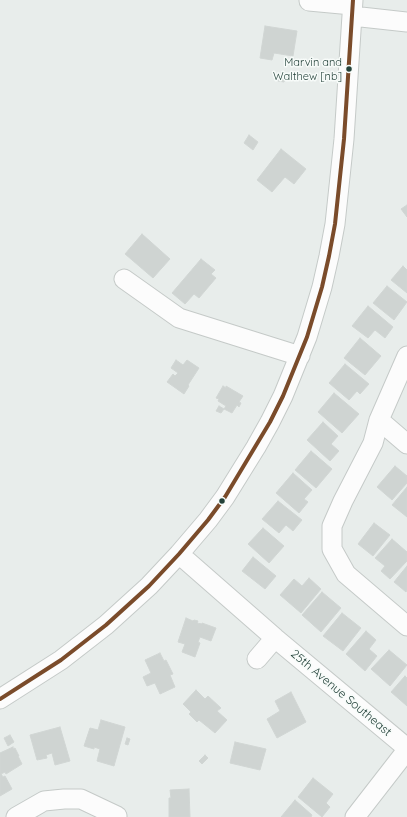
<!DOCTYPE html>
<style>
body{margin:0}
canvas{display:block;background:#e8edeb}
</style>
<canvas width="407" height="817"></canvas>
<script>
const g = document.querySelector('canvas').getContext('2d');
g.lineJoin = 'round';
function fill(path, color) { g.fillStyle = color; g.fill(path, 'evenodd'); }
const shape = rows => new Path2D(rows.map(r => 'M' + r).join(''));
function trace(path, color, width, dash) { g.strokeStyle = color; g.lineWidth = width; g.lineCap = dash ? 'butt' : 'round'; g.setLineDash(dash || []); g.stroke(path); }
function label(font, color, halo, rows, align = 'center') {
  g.font = font + ' Quicksand,sans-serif'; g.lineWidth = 3; g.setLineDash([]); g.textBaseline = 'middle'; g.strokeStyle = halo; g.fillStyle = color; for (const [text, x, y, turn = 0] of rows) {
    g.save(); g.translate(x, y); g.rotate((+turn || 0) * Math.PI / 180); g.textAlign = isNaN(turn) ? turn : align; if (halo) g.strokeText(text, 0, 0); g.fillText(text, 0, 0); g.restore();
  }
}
const building = shape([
 [265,26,297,31,293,56,274,53,272,60,260,58,265,26],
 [279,75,285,76,284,82,278,81,279,75],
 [249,135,258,142,253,150,244,143,249,135],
 [281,149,306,169,294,184,285,177,272,192,257,180,281,149],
 [407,205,407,217,401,209,407,205],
 [142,234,170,259,153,278,125,254,142,234],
 [201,259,215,270,211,274,216,278,199,298,194,294,185,304,172,293,201,259],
 [403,266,407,270,407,293,391,280,403,266],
 [387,286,407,302,394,320,373,303,387,286],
 [368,306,393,327,385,338,375,330,368,338,352,326,368,306],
 [360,338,381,356,365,375,344,358,360,338],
 [176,360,183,365,187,360,199,368,188,385,189,386,184,394,167,382,173,374,175,376,178,373,171,368,176,360],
 [345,364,369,384,360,394,357,391,349,400,329,383,345,364],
 [223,386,226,388,226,386,243,396,239,402,241,403,239,407,237,405,232,413,224,409,226,406,218,401,219,399,216,398,223,386],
 [334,393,359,414,342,433,318,412,334,393],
 [219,406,224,409,221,413,216,411,219,406],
 [323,422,338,436,331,444,339,451,330,461,307,440,323,422],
 [311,451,332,469,316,488,295,470,311,451],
 [395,466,407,476,407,483,392,500,377,487,395,466],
 [293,473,312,490,304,499,308,502,299,513,276,493,293,473],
 [407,487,407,517,392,505,407,487],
 [278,501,302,520,293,531,286,525,279,533,262,519,278,501],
 [374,523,390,535,373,556,358,544,374,523],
 [263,528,284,546,269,563,248,544,263,528],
 [392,539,407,552,407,561,390,579,381,571,385,566,375,558,392,539],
 [253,557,276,576,265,589,242,571,253,557],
 [407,566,407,590,406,592,394,582,407,566],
 [309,578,321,589,301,613,280,595,294,579,302,586,309,578],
 [322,592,341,608,321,632,302,615,322,592],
 [342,613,361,628,343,651,323,636,342,613],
 [186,618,193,621,194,620,198,621,197,623,202,624,202,623,216,628,211,641,200,637,198,642,200,643,195,657,182,652,185,644,178,642,186,618],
 [366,631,376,640,369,649,377,656,365,671,346,654,366,631],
 [389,650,407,665,390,686,371,669,389,650],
 [160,653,164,661,166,660,173,674,170,675,175,687,160,694,155,683,147,686,143,677,151,673,145,660,160,653],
 [405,676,407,678,407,706,391,692,405,676],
 [196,690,205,699,208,696,221,708,217,711,227,720,215,733,199,720,197,722,189,714,191,712,183,704,196,690],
 [291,692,306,722,277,738,267,719,280,711,275,701,291,692],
 [101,720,125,727,114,766,97,761,100,749,94,747,94,749,84,746,90,728,98,730,101,720],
 [60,727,70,761,55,765,52,753,46,755,47,758,37,760,30,735,60,727],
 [10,735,14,742,8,746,4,738,10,735],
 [127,738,130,739,128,745,125,744,127,738],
 [235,742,266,749,260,770,230,763,235,742],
 [13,747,13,749,15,748,19,756,18,756,22,764,6,774,5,772,1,774,3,777,5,776,12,789,0,796,0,753,13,747],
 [205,755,208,758,202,764,199,761,205,755],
 [313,778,333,794,326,803,330,807,322,817,298,797,313,778],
 [189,789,190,817,169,817,169,798,171,798,170,790,189,789],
 [295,800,312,815,311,817,281,817,295,800]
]);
fill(building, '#cfd4d2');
trace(building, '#d1d6d4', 1);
const minor = shape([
 [309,0,309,1,352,5],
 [352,16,407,22],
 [124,279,179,318,300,356],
 [407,356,379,420,373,443,343,501,332,526,332,549,346,574,407,626],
 [379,420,407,444],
 [179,554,275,638,407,748],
 [257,659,275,638],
 [0,699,61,660,106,625,149,586,179,554,208,520,225,497,256,447,270,422,283,396,307,337,322,287,329,256,335,224,344,139,353,0],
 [16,817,44,801,64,799,81,799,117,816],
 [355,817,407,750]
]);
trace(minor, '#c5cac8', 21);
trace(minor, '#fcfcfc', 19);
trace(shape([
 [0,699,61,660,106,625,149,586,179,554,208,520,225,497,270,422,283,396,307,337,322,287,329,256,335,224,344,139,353,0]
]), '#7a4b2a', 4);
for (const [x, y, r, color] of [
 [349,69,3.5,"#24423a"],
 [222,501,3.5,"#24423a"]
]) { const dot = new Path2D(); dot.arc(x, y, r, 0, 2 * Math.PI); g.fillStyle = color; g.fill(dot); trace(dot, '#f7fbf9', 1.5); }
label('11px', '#24423a', '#f7fbf9', [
 ["Marvin and",342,63],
 ["Walthew [nb]",342,77]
], 'right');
label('12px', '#24423a', '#f7fbf9', [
 ["25th Avenue Southeast",341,693,40]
]);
</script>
